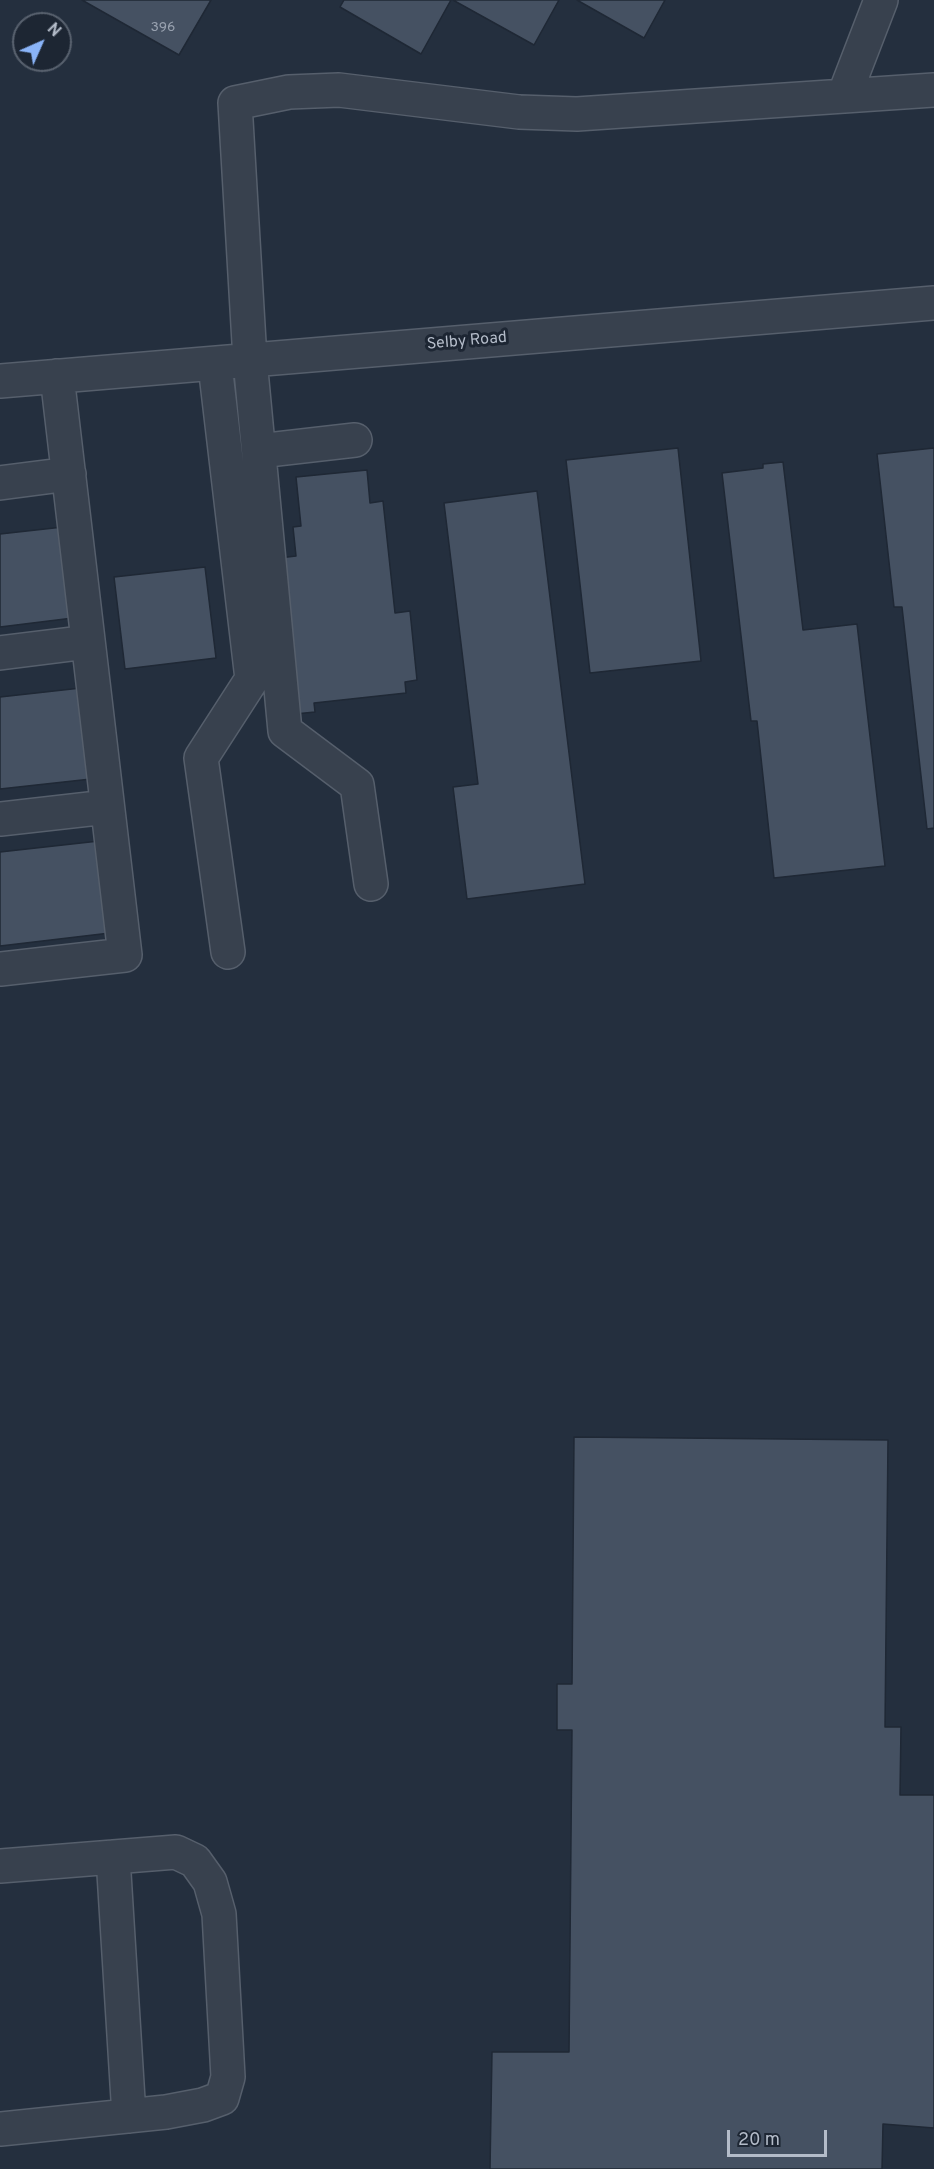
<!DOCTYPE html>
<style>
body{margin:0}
#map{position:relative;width:934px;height:2169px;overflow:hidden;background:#242f3e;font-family:Overpass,sans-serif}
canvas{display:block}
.north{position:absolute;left:12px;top:12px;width:60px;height:60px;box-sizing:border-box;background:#1d2633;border:2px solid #59626f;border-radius:50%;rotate:45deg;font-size:16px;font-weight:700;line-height:24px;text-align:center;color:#b4bcc9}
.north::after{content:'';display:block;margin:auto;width:21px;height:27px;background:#8ab4f8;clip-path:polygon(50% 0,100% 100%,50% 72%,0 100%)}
.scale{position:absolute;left:727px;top:2130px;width:100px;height:27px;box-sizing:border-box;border:3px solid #b4bcc9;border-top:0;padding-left:8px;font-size:18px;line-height:21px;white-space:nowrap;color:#b4bcc9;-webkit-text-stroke:4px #1d2633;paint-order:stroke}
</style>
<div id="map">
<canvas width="934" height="2169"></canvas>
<div class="north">N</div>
<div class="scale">20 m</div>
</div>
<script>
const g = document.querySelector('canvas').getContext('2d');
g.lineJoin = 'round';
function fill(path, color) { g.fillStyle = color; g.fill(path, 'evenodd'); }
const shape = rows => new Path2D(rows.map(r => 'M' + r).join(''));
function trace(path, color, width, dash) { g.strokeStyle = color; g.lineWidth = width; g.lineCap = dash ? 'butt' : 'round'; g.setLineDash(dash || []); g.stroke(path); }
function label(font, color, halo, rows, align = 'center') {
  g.font = font + ' Overpass,sans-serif'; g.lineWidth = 6; g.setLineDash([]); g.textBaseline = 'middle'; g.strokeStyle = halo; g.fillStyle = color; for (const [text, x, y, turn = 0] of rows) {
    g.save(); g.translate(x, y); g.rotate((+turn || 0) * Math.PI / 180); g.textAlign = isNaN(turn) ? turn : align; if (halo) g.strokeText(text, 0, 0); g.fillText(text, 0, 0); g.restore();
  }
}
const building = shape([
 [82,0,211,0,179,55,82,0],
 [344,0,451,0,421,54,340,7,344,0],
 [453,0,559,0,534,45,453,0],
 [577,0,665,0,644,38,577,0],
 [678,448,701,661,590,673,566,460,678,448],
 [934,448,934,828,927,829,902,607,894,607,877,454,934,448],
 [783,462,803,630,857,624,885,866,774,878,757,721,751,721,722,473,763,468,763,464,783,462],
 [367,470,370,503,383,501,395,613,410,611,417,680,405,682,406,693,314,703,315,712,295,714,279,558,296,556,293,527,301,526,296,477,367,470],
 [537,491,585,884,467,899,453,787,478,784,444,503,537,491],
 [63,527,73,618,0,627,0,534,63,527],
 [205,567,216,658,125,669,114,577,205,567],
 [81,688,91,779,0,789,0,697,81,688],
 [99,841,110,933,0,946,0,852,99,841],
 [574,1437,888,1440,885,1727,901,1727,900,1795,934,1795,934,2128,883,2124,882,2169,490,2169,492,2052,569,2052,572,1730,557,1730,557,1684,572,1684,574,1437]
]);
fill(building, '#455162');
trace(building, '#1f2835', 1.5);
const minor = shape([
 [844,96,881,0],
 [215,365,252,679,201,758,228,952],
 [0,381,934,303],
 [259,451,355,440],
 [0,483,69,474],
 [0,653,88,642],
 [0,819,107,807],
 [371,884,357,785,285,731,250,360,235,103,289,92,339,90,519,112,577,114,934,90],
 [0,969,125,955,57,376],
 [113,1857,129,2116],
 [0,1866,176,1852,195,1861,210,1882,219,1914,228,2077,222,2098,203,2105,166,2112,0,2129]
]);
trace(minor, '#565f6c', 36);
trace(minor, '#38414e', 33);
label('14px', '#98a1af', null, [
 ["396",163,28]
]);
label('16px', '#b4bcc9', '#1d2633', [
 ["Selby Road",467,342,-5]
]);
</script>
